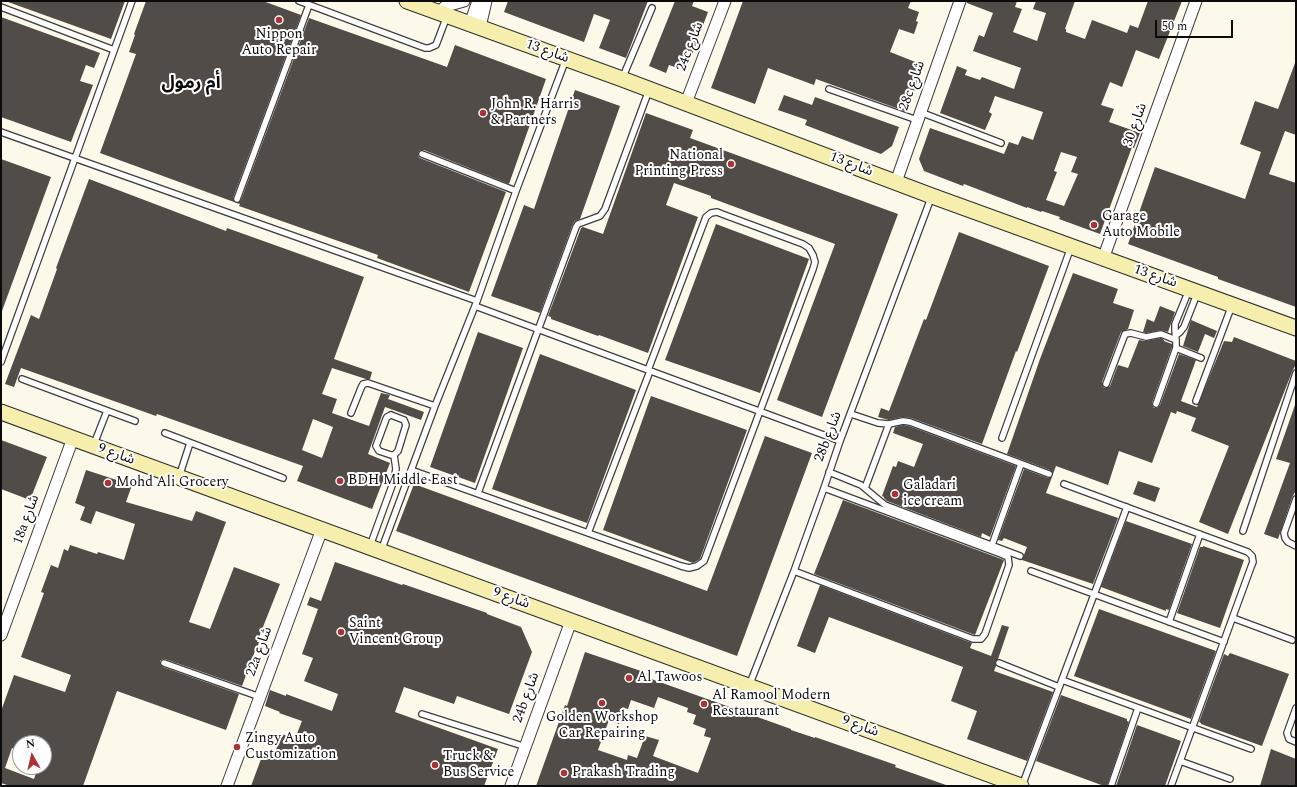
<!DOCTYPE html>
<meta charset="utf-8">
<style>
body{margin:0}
#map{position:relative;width:1297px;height:787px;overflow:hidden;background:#fdf9ea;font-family:Spectral,serif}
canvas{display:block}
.frame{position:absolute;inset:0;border:2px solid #0b0b0b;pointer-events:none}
.north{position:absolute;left:12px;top:735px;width:40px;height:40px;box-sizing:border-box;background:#fff;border:1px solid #9d9d9d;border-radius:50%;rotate:352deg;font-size:11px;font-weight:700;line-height:16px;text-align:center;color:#0b0b0b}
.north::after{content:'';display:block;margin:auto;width:14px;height:18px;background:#aa3337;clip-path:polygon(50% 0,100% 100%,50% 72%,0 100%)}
.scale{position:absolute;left:1155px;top:20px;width:78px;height:18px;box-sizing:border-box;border:2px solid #0b0b0b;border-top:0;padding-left:5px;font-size:12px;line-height:14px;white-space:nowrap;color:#0b0b0b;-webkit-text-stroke:3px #fff;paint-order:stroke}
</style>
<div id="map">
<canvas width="1297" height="787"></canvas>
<div class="frame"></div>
<div class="north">N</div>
<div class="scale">50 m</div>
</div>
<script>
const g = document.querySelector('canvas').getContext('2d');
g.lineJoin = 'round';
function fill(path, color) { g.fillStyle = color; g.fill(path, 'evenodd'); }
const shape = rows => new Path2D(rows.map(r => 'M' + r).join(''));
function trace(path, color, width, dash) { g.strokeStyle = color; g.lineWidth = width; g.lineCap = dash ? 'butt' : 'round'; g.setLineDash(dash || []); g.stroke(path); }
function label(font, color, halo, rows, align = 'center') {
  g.font = font + ' Spectral,"Noto Sans Arabic",serif'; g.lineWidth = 4; g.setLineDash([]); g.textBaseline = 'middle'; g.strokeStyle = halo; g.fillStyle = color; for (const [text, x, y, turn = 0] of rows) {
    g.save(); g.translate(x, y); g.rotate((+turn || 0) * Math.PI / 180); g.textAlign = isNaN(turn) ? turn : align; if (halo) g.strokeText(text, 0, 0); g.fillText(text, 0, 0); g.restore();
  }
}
fill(shape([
 [8,1,125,1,111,39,8,2],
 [146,1,263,1,301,15,233,198,234,202,100,153,136,54,129,52,135,35,134,34],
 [508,1,648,1,626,58,599,48,610,20,594,14,584,42,504,12],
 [675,1,694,1,692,6,708,12,686,71,669,65,666,73,649,66],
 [743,1,911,1,908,8,919,12,916,21,918,22,914,34,899,29,890,52,923,65,907,112,816,79,814,85,768,68,755,104,711,88],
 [967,1,1017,1,1015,7,1022,9,1013,32,1037,41,1046,13,1033,9,1036,1,1075,1,1065,29,1066,29,1066,32,1085,39,1092,20,1127,33,1130,25,1138,28,1148,1,1182,1,1159,59,1136,50,1122,87,1110,82,1101,105,1114,109,1109,122,1140,133,1134,148,1132,147,1100,234,1059,219,1060,217,1042,211,1041,212,1027,207,1027,208,964,184,963,186,924,171,919,159,930,128,1004,154,1009,142,1018,145,1022,136,1033,140,1043,112,995,96,989,112,992,114,985,130,940,113,957,66,967,70,965,75,980,80,982,77,1014,89,1021,68,973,51,979,35,984,37,993,13,967,3],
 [1061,152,1077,157,1071,172,1078,174,1064,206,1046,200,1057,172,1054,171],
 [1,17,100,53,94,68,86,65,80,81,93,85,71,142,1,117],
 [309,18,447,67,455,45,546,79,509,184,424,150,420,150,418,153,418,156,420,158,506,192,469,292,377,258,378,255,239,206,240,204,237,203,241,200],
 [1295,63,1296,135,1285,131,1269,174,1296,183,1296,307,1218,279,1218,277,1128,244,1155,167,1245,199,1261,152,1240,144,1255,101,1278,109],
 [575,90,620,106,580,219,575,221,572,226,540,313,491,296,524,205,534,209],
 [784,95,812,105,815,97,899,127,892,146,881,154,805,125,807,120,778,110],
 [646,113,693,130,690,138,898,214,822,417,777,400,835,244,711,198,711,196,674,183,666,205,698,217,648,353,599,335,598,336,551,319,551,317,548,316,581,228,583,227,603,234],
 [1,159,51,177,2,311,1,310],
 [89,179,226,231,227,228,364,277,334,359,372,372,370,379,366,379,332,368,322,394,337,399,332,413,369,426,381,393,390,395,388,399,424,412,421,420,385,407,368,454,390,463,372,509,297,481,303,466,157,414,156,416,21,368,14,387,5,384,31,315,39,319,57,269,56,268],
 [313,419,333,427,322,458,302,450],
 [716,224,809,259,760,393,665,360],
 [959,232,1049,266,1017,352,1016,351,982,444,911,418,902,417,889,420,878,417,881,408,889,411,924,319,926,320],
 [1073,273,1118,289,1113,303,1134,310,1128,329,1123,331,1121,332,1102,382,1102,385,1104,388,1107,388,1110,386,1118,365,1128,368,1139,340,1146,341,1161,338,1164,340,1164,341,1172,344,1172,347,1152,403,1152,405,1154,408,1157,408,1160,405,1179,354,1196,360,1181,401,1197,407,1224,341,1232,342,1234,337,1296,361,1296,364,1292,372,1228,534,1199,522,1229,446,1191,431,1196,418,1177,411,1176,414,1171,412,1152,463,1119,451,1108,485,1056,466,1053,474,1050,470,1007,454,1040,359],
 [1160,306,1175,312,1168,332,1161,330,1146,333,1143,332,1147,319,1154,322],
 [1191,320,1217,331,1214,338,1205,334,1198,352,1183,346],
 [478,332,523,348,475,483,430,467],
 [540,354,636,390,587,523,492,489],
 [651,396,747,430,700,559,695,562,693,563,603,530],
 [1295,405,1296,405,1296,490,1292,498,1278,539,1264,534,1290,463,1276,459],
 [903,425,909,426,1016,466,990,537,982,533,981,537,887,501,884,498,884,497,882,496,893,466,896,467,898,461,914,467,923,444,893,433,895,427],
 [765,436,812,453,737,656,396,531,414,484,707,591],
 [1,440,47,457,30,500,1,489],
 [1024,469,1048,478,1052,477,1046,493,1118,518,1093,584,1022,560,1027,547,1004,538,1002,541,998,540],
 [86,470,132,485,126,502,192,521,196,511,226,522,189,622,210,629,234,567,280,584,257,642,259,642,256,652,255,651,242,686,165,659,163,659,160,661,160,664,163,667,239,694,226,730,117,691,83,786,10,786,1,783,1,711,14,675,65,692,71,675,21,657,44,593,41,592,51,565,58,568,64,549,68,551,70,545,97,554,98,552,124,560,135,524,96,511,91,524,80,520,85,507,75,503],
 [20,743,44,743,44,767,38,767,34,779,5,768,12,748,20,751],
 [1138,481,1160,488,1155,502,1133,494],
 [843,500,1004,560,975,635,814,574],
 [1126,521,1192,544,1169,610,1166,609,1166,611,1101,587],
 [1203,546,1244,560,1220,628,1177,613,1200,547,1203,547],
 [335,562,402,585,403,584,487,613,487,614,521,627,532,652,509,714,457,696,454,704,404,687,395,712,498,749,484,786,251,786,264,751,274,755,282,734,290,737,292,735,296,736,302,721,279,713,280,712,265,706,270,690,286,696,286,694,332,711,338,694,304,681,313,658,302,654,318,609,307,605,310,597,321,601],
 [820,585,972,643,970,648,991,656,1002,625,1009,627,998,659,995,662,996,666,994,671,1053,692,1027,761,967,739,977,711,951,701,963,667,829,617,815,653,797,646],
 [1099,609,1216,651,1191,719,1074,676],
 [585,652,644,672,643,676,791,729,791,730,815,738,815,737,896,765,895,767,946,785,946,786,536,786,565,705,567,706],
 [658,697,688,708,687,712,696,715,693,724,706,729,704,736,711,738,698,773,653,756,659,740,645,736,637,758,628,755,627,760,598,750,609,720,619,724,624,708,628,709,631,700,654,708],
 [1230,653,1289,674,1262,746,1201,724,1201,723,1199,722,1224,654,1228,656],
 [1061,695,1127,719,1127,721,1129,722,1107,786,1104,786,1036,761],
 [1137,725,1181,741,1165,786,1116,786],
 [1271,749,1296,759,1296,786,1260,786]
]), '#524c48');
const lane = shape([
 [299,1,425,48,429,48,436,45,447,16],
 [1,7,114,50],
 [622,79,652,8],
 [829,89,917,120],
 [920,112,1001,143],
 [1,132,477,301],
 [422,154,516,191],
 [237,199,309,5],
 [475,306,840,441],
 [1176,335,1180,332,1184,327,1197,294],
 [1176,348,1201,358],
 [1,362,132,1],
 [22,379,135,421],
 [1106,384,1125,334,1131,333,1146,337,1161,334,1176,340],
 [1196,401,1232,305],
 [1156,404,1176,348,1176,340,1175,330,1175,324,1189,290],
 [351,413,361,388,363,384,368,383,435,406],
 [851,414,878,423,889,424,903,421,910,422,1049,474],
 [391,415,404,420,406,425,398,451,394,455,391,455,379,451,376,446,386,419,387,417,391,415],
 [165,433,283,478],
 [1002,438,1071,247],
 [94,444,107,411],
 [411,470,681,566,689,568,697,566,704,561,707,553,813,269,815,262,813,255,809,248,803,244,722,214,717,212,711,213,706,217,648,370],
 [829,472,861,485,885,505,1020,556],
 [179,477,190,443],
 [1064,484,1248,552,1252,556,1253,562,1251,567,1171,786],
 [865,488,889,424],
 [478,493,576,227,578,224,600,216,605,209,649,90],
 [1296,499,1284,533,1285,538,1288,542,1296,546],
 [1243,531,1296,373],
 [588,533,650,371],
 [992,545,1021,464],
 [370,546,393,483,396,469,394,455],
 [381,551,435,406,477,301,516,191,566,59],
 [794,571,973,639,981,639,985,634,1009,565,1008,557,1001,554,824,488],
 [1031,571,1224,642],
 [1233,618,1292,640],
 [1169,622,1200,534],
 [164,663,260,697],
 [999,663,1059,687],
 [1062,680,1251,749],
 [749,686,794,571,824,488,840,441,931,198],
 [1296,708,1287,733,1289,739,1296,742],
 [422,714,526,747],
 [1180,761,1230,779],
 [1022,786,1127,507],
 [1111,786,1138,708]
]);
const street = shape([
 [438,13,446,6,464,1],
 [470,24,478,1],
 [480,27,486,1],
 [686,103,725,1],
 [896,182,960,1],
 [1103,259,1196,1],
 [1,635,73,438],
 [227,786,322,529],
 [511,786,571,621]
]);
const secondary = shape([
 [407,1,622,79,932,196,1296,328],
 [1,412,1021,786]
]);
trace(lane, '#3e3e3e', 8);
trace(street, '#3e3e3e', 13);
trace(secondary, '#2d2d2d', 17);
trace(lane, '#fff', 5.5);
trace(street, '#fff', 11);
trace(secondary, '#f6eeac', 15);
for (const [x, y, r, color] of [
 [279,20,4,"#aa3337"],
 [483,113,4,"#aa3337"],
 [731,164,4,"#aa3337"],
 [1094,225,4,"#aa3337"],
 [340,481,4,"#aa3337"],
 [108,483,4,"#aa3337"],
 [895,494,4,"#aa3337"],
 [341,632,4,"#aa3337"],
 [629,678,4,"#aa3337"],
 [602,703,4,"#aa3337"],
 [704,704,4,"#aa3337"],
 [237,747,4,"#aa3337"],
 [435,765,4,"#aa3337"],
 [564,773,4,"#aa3337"]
]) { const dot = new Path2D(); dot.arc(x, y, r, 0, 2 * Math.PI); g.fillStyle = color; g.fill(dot); trace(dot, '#fff', 1.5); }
label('14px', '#0b0b0b', '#fff', [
 ["Nippon",279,35,"center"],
 ["Auto Repair",279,51,"center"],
 ["John R. Harris",491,105],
 ["& Partners",491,121],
 ["National",723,156,"right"],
 ["Printing Press",723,172,"right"],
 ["Garage",1102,217],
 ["Auto Mobile",1102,233],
 ["BDH Middle East",348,481],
 ["Mohd Ali Grocery",116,483],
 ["Galadari",903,486],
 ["ice cream",903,502],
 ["Saint",349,624],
 ["Vincent Group",349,640],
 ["Al Tawoos",637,678],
 ["Al Ramool Modern",712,696],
 ["Restaurant",712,712],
 ["Golden Workshop",602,718,"center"],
 ["Car Repairing",602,734,"center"],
 ["Zingy Auto",245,739],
 ["Customization",245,755],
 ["Truck &",443,757],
 ["Bus Service",443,773],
 ["Prakash Trading",572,773]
], 'left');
label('14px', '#0b0b0b', '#fff', [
 ["24c شارع",691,47,-69],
 ["شارع 13",547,52,20],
 ["28c شارع",913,86,-70],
 ["شارع 30",1136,125,-70],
 ["شارع 13",851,165,21],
 ["شارع 13",1155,277,19],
 ["28b شارع",829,437,-69],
 ["شارع 9",116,455,20],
 ["18a شارع",27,520,-70],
 ["شارع 9",511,599,20],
 ["22a شارع",260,652,-70],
 ["24b شارع",527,698,-70],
 ["شارع 9",860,727,20]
]);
label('bold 18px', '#0b0b0b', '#fff', [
 ["أم رمول",191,84]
]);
</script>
